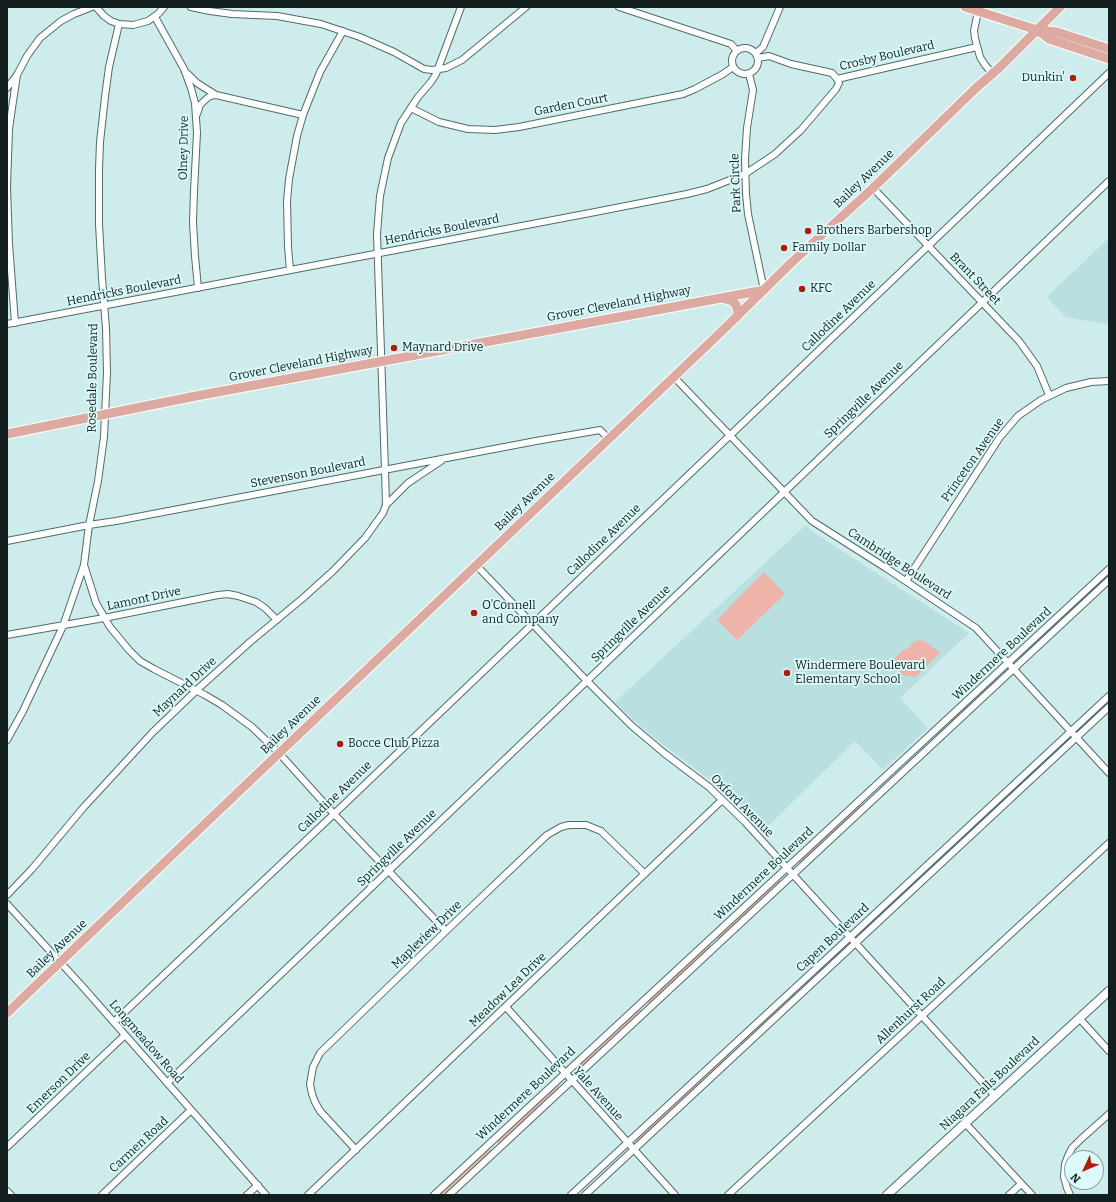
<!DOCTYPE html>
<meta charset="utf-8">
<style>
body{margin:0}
#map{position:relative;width:1116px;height:1202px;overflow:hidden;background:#cfeced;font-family:Bitter,serif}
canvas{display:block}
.frame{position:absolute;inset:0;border:8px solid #131e1e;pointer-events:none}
.north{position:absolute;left:1064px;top:1150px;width:40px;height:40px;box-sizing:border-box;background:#dcfafa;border:1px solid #8ca2a2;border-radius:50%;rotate:226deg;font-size:11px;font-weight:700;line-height:16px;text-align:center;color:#131e1e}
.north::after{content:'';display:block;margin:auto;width:14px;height:18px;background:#ad1d0d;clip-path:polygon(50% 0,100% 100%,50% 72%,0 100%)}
</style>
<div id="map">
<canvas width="1116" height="1202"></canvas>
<div class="frame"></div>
<div class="north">N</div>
</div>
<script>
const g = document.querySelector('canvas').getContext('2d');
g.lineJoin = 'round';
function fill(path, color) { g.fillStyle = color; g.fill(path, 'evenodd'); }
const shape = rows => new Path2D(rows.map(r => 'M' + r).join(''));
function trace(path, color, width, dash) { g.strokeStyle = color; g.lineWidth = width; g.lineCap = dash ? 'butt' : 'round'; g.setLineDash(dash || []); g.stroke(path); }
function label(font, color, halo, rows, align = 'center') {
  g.font = font + ' Bitter,serif'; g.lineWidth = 3.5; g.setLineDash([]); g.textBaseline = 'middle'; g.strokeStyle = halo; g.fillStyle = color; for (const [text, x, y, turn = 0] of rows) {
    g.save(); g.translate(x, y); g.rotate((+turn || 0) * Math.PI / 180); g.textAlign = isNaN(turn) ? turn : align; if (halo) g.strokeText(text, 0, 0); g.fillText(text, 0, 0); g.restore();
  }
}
fill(shape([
 [1109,238,1109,324,1065,317,1047,297],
 [806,525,813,532,969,633,900,698,928,728,883,770,855,741,762,832,732,800,709,779,648,733,615,702]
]), '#b9dfe0');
fill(shape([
 [764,572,785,594,737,640,717,620],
 [1086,594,1087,597,1028,652,1025,652,1025,651],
 [922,640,926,642,934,649,935,648,940,653,915,677,903,675,891,662,904,649,906,650,915,641],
 [996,677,997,678,998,680,938,735,936,735,935,734],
 [1066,740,1068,740,1068,742,967,836,965,835,965,834],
 [858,804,861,805,861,807,801,863,799,862,799,860],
 [955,844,956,844,957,845,860,935,859,935,859,933],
 [777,880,780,880,780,883,719,939,717,939,717,936],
 [708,945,710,945,711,947,650,1003,647,1003,647,1001],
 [845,946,846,946,847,948,742,1045,741,1044,741,1043],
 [638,1009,641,1010,641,1012,580,1068,578,1068,578,1066],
 [730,1053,732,1053,732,1054,638,1142,636,1142,636,1140],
 [556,1086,559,1086,559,1089,500,1143,498,1143,497,1140],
 [489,1149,491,1149,491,1152,444,1195,439,1195]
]), '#efb4a9');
const minor = shape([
 [96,7,104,16,111,21,119,24,133,25,148,21,159,13,164,7],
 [191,7,210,11,232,14,277,16,321,24,360,37,394,52,424,69,432,70,446,68,462,60,526,7],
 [619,7,731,44,737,51],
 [978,11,974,31,975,38,980,57,985,65,993,74],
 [155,17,184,69,191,88,195,103,197,133,194,191,193,223,195,256,198,288],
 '732 61a13 13 0 1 1 26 0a13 13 0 1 1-26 0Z',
 [756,53,763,47,780,7],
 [758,58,769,56,791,64,832,73,837,79],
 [188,74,197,83,216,95,303,115],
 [749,74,753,90,747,128,745,159,746,194,748,214,764,290],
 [837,79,977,47],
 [7,88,17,75,27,56,40,38,61,21,74,14,92,7],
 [411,108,439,122,468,129,495,130,519,127,683,94,695,89,723,74,733,67],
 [197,114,200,105,205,100,210,96,216,95],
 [873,188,1019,341,1037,366,1049,395],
 [290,270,288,247,287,201,289,179,297,136,303,115,320,72,343,31],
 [15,323,9,244,7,187,9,129,12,108,17,75],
 [7,324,590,213,687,194,707,189,745,174,775,154,801,130,836,89,839,83,837,79],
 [674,377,812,521,886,568,976,628,1109,773],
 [386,505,408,483,441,461],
 [7,541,89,525,116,521,536,441,600,430,609,439],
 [84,565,96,603,110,627,129,650,140,661,154,669,205,695,222,705,252,727,279,753,334,814,446,931],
 [476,565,587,681,632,726,664,753,709,787,745,822,995,1096],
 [906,581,1000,437,1018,416,1041,400,1066,388,1091,382,1109,381],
 [7,635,104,618,218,595,228,594,238,596,256,602,265,608,277,620],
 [7,740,23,711,63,626,84,565,89,525,98,481,104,437,107,372,106,328,102,278,99,224,99,169,100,142,105,97,109,67,119,24],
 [7,895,32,869,83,808,153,732,200,687,250,642,303,598,333,571,365,538,383,513,386,505,385,470,377,234,380,196,388,158,401,123,418,97,431,82,436,74,461,7],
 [7,904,82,986,266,1195],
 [506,1007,675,1195],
 [1079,1018,1109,1051],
 [114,1022,334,814,1109,73],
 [167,1083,1109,181],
 [965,1123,1032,1195],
 [7,1147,125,1035],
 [356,1150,320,1111,315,1102,312,1094,310,1084,313,1067,320,1053,446,931,547,835,561,827,569,825,586,825,601,831,645,874],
 [7,1191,11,1195],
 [102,1195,191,1110],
 [247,1195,258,1185],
 [308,1195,722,800],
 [434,1195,1109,569],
 [449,1195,1109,580],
 [571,1195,850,937,1109,696],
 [585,1195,1109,707],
 [728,1195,1109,843],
 [1009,1195,1021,1184],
 [1070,1195,1067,1188,1064,1177,1065,1164,1068,1156,1072,1148,1081,1139,1109,1114]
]);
const secondary = shape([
 [887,1195,1109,991]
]);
const primary = shape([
 [965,7,1037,30,1057,32,1109,49],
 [1037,30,1049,39,1109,59],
 [722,298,732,301,736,305,738,313,737,317],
 [7,434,196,396,764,290],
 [7,1013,167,860,722,331,791,263,873,188,976,88,999,68,1060,7]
]);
trace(minor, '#516b6c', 8);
trace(secondary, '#516b6c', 10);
trace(primary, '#fff', 11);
trace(minor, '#fff', 6);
trace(secondary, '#fff', 8);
trace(primary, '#ddaaa1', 9);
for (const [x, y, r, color] of [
 [1073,78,4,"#ad1d0d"],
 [808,231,4,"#ad1d0d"],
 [784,248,4,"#ad1d0d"],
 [802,289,4,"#ad1d0d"],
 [394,348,4,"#ad1d0d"],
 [474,613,4,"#ad1d0d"],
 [787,673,4,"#ad1d0d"],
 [340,744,4,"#ad1d0d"]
]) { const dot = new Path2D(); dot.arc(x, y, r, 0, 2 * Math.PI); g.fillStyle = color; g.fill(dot); trace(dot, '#dcfafa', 1.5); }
label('12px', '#131e1e', '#dcfafa', [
 ["Crosby Boulevard",887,56,-13],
 ["Garden Court",571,105,-11],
 ["Olney Drive",184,148,-89],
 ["Bailey Avenue",864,179,-44],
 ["Park Circle",736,183,-92],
 ["Hendricks Boulevard",442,230,-11],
 ["Brant Street",975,279,46],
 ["Hendricks Boulevard",124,291,-11],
 ["Grover Cleveland Highway",619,304,-11],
 ["Callodine Avenue",839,316,-44],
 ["Grover Cleveland Highway",301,364,-11],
 ["Rosedale Boulevard",93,378,-89],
 ["Springville Avenue",864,400,-44],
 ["Princeton Avenue",973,460,-55],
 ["Stevenson Boulevard",308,473,-11],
 ["Bailey Avenue",525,502,-44],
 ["Callodine Avenue",604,540,-44],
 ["Cambridge Boulevard",899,564,33],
 ["Lamont Drive",144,599,-12],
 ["Springville Avenue",631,624,-44],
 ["Windermere Boulevard",1002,654,-43],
 ["Maynard Drive",185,687,-43],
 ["Bailey Avenue",291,725,-44],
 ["Callodine Avenue",335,797,-44],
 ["Oxford Avenue",742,806,45],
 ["Springville Avenue",397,848,-44],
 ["Windermere Boulevard",764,874,-43],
 ["Mapleview Drive",427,935,-44],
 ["Capen Boulevard",833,938,-43],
 ["Bailey Avenue",57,949,-44],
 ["Meadow Lea Drive",508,990,-44],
 ["Allenhurst Road",911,1011,-43],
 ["Longmeadow Road",146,1042,49],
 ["Emerson Drive",59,1083,-44],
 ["Niagara Falls Boulevard",990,1084,-43],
 ["Windermere Boulevard",526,1094,-43],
 ["Yale Avenue",598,1094,48],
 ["Carmen Road",139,1145,-43]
]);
label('12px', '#131e1e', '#dcfafa', [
 ["Dunkin'",1065,78,"right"],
 ["Brothers Barbershop",816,231],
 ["Family Dollar",792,248],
 ["KFC",810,289],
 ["Maynard Drive",402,348],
 ["O’Connell",482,606],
 ["and Company",482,620],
 ["Windermere Boulevard",795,666],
 ["Elementary School",795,680],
 ["Bocce Club Pizza",348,744]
], 'left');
</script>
